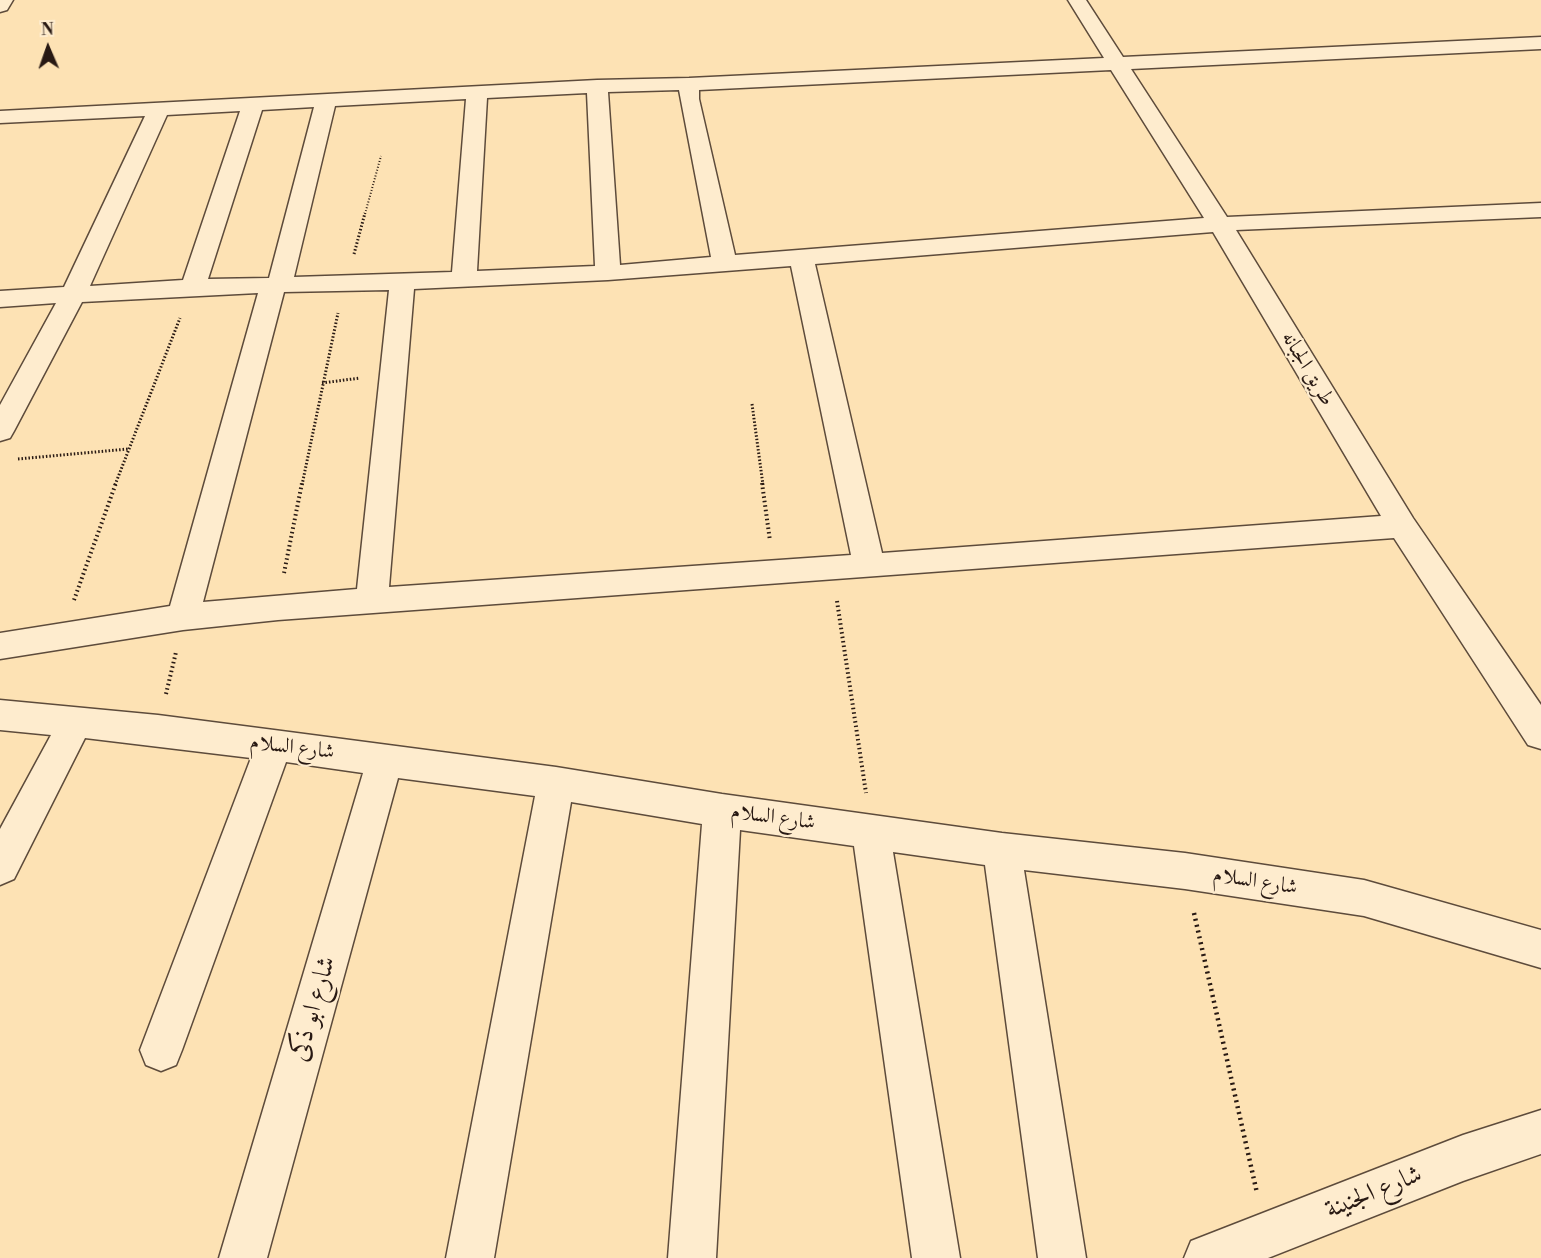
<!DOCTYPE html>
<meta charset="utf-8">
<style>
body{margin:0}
#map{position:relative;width:1541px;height:1258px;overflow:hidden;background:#fde2b4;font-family:"Libre Bodoni",serif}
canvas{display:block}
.north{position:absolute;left:18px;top:18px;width:60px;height:60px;-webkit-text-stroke:4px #feecce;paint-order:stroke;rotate:358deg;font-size:16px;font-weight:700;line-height:24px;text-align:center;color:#281913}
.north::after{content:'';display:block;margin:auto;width:21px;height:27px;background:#281913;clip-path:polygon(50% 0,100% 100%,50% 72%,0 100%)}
</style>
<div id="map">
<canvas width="1541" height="1258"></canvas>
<div class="north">N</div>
</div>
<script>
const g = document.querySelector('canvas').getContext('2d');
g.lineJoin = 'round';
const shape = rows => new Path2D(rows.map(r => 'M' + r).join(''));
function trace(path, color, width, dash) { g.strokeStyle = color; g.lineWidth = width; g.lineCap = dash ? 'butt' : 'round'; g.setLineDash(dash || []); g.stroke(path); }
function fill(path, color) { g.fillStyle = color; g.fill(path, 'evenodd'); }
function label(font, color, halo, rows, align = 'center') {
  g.font = font + ' "Libre Bodoni",Amiri,serif'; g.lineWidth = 4.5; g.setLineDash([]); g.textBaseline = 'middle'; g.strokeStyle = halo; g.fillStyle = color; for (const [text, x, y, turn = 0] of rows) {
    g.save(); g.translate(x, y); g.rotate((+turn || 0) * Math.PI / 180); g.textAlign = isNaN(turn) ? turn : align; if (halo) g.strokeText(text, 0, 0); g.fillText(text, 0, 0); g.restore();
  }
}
const minor = shape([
 [0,0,13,0,7,10,0,12,0,0],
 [1068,0,1086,0,1123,57,1541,37,1541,49,1131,69,1227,217,1541,203,1541,217,1236,230,1413,518,1541,705,1541,749,1528,745,1394,538,278,620,183,630,0,659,0,633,170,606,258,293,82,302,14,431,10,438,0,441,0,405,56,303,0,307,0,291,64,287,145,116,0,123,0,111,597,80,689,78,1104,58,1068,0],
 [1111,70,1204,218,735,255,699,99,699,90,1111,70],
 [679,90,711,257,620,265,608,92,679,90],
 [587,93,595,266,477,271,487,98,587,93],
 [466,99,452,272,294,277,335,106,466,99],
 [314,107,269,278,208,279,262,110,314,107],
 [240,111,183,280,90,286,167,115,240,111],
 [1213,232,1381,516,882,553,815,264,1213,232],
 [791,266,851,555,389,587,414,289,608,280,791,266],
 [389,290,357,589,203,602,284,292,389,290],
 [0,700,158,715,274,730,556,767,722,794,1002,833,1185,853,1364,880,1541,930,1541,968,1364,916,1185,889,1024,870,1086,1258,1038,1258,985,865,893,852,960,1258,912,1258,854,846,740,830,716,1258,668,1258,702,824,571,802,494,1258,446,1258,535,796,398,778,267,1258,219,1258,363,773,286,762,182,1050,176,1065,161,1071,146,1065,140,1050,251,758,85,738,14,879,0,885,0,829,51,735,0,730,0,700],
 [1541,1110,1541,1154,1463,1181,1268,1258,1184,1258,1191,1241,1463,1135,1541,1110]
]);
trace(minor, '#5d4b3b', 3);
trace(shape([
 [365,214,381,156]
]), '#281913', 2, [1, 2]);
trace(shape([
 [354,254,365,213],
 [322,383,360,378],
 [752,404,763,485],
 [18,459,128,449],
 [115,485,180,318],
 [302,485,338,313]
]), '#281913', 3, [1.5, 2]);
trace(shape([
 [762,483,770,541],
 [284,573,302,483],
 [74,600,116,483],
 [837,601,866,793],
 [166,694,176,652]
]), '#281913', 4, [1.5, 3]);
trace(shape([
 [1194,913,1257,1193]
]), '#281913', 4.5, [2, 4]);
fill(minor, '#feecce');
label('21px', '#281913', '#feecce', [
 ["طريق الجبانه",1307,369,59],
 ["شارع السلام",292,748,7],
 ["شارع السلام",773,818,8],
 ["شارع السلام",1255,882,9]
]);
label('26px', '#281913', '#feecce', [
 ["شارع ابو ذكى",314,1009,-74],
 ["شارع الجنينة",1374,1193,-22]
]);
</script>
